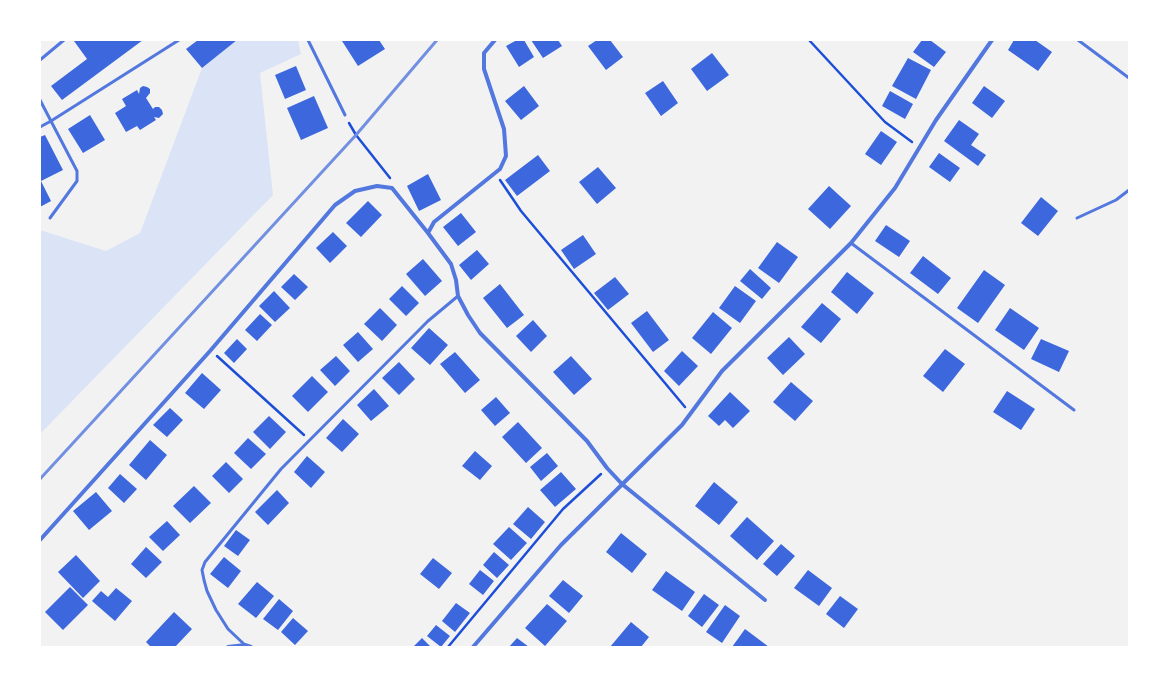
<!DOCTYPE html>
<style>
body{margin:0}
#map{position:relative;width:1169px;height:687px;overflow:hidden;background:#f2f2f2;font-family:"Open Sans",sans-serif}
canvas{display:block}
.frame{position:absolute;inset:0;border:41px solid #fff;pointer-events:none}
</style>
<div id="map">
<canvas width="1169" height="687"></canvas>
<div class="frame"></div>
</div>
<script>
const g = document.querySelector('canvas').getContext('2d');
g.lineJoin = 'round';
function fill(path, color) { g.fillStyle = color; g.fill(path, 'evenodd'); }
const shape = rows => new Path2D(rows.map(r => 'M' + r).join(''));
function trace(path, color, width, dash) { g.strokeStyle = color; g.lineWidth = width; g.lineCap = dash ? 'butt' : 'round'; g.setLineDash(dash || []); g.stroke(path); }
fill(shape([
 [237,40,298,40,301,54,260,73,273,195,40,434,40,230,106,251,140,233,202,68]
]), '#dbe4f7');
fill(shape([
 [76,40,143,40,62,100,51,86,87,59,74,41],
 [198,40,237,40,202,68,186,49],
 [343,40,379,40,385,49,358,66,342,41],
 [517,40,524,40,534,57,519,67,506,46],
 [531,40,558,40,562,46,543,58],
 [597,40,610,40,623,57,606,70,588,46],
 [922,40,930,40,946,52,934,67,913,52],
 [1014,40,1035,40,1052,52,1038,71,1008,50],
 [712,53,729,75,707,91,691,69],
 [908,58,931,70,916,99,892,86],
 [296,66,306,90,285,99,275,75],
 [663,81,678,103,661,116,645,93],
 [143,86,147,87,150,89,150,93,146,98,153,109,155,107,159,107,162,110,163,114,159,118,154,117,156,120,140,130,137,126,126,132,115,113,126,106,122,99,137,90,139,94,140,88],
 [524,86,539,106,521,120,505,101],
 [984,86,1005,101,992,118,972,103],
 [890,91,913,104,905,119,882,106],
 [314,96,328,128,301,140,287,108],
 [90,115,105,140,83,153,68,129],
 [959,120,979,134,971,145,986,155,978,166,944,141],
 [881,131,897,142,881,165,865,154],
 [45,135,63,170,41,181,51,201,40,207,40,137],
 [939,153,960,168,950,182,929,167],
 [538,155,550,171,517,196,505,180],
 [598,167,616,188,597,204,579,182],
 [428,174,441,200,419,211,407,186],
 [829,186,851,206,830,229,808,209],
 [1041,197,1058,211,1038,236,1021,223],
 [368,201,382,215,361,237,346,223],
 [461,213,476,232,458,246,443,227],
 [886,225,910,241,899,257,875,241],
 [333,232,347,246,330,263,316,248],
 [583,235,596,254,574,269,561,250],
 [777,242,798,257,779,283,758,268],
 [477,250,489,264,471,280,459,265],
 [923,256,951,278,938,294,910,273],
 [423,259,442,281,425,296,406,274],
 [750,269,771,288,762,299,740,281],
 [984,270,1005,285,978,323,957,308],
 [847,272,874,293,857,314,831,292],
 [294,274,308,287,295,300,281,287],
 [615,277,629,294,608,310,594,293],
 [500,284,524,315,507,328,483,298],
 [402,286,419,303,406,316,389,299],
 [735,286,756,301,740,323,719,308],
 [274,291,290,308,275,322,259,306],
 [822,303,841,319,821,343,801,327],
 [380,308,397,325,382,341,364,324],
 [1010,308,1039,328,1024,350,995,330],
 [647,311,669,340,653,352,631,323],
 [713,312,732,328,711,354,692,338],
 [260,314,272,325,257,341,245,330],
 [533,320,547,336,531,352,516,336],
 [429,328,448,345,430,365,411,348],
 [358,332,373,349,358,362,343,345],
 [789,337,805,354,783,375,767,358],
 [237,339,247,349,234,363,224,353],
 [1041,339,1069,351,1059,372,1031,359],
 [945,349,965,364,943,392,923,376],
 [682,351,698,366,679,386,664,371],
 [455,352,480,380,465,393,440,364],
 [336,356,350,371,335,386,320,370],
 [571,356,592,379,574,395,553,372],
 [399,362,415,379,399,395,382,378],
 [202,373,221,390,204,409,185,393],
 [312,376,328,392,308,412,292,396],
 [791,382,813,401,795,421,773,402],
 [374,389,389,406,371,421,357,405],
 [1007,391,1035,409,1021,430,993,412],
 [730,392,750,411,733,428,725,420,719,426,708,416],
 [496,397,510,413,495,426,481,410],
 [170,408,183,420,167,437,153,425],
 [269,416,286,432,270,449,253,432],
 [343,419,359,434,342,452,326,438],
 [518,422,542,448,526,463,502,437],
 [248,438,266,454,251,469,234,453],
 [150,440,167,455,146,480,129,465],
 [475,451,492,466,480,480,462,466],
 [547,453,558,466,541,481,530,467],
 [307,456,325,472,311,488,294,472],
 [226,462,243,479,229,493,212,476],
 [561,472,576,489,555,507,540,490],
 [120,474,137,489,124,503,108,488],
 [714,482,738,502,719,525,695,506],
 [194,486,211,503,190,523,173,506],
 [277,490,289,503,268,525,255,512],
 [96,492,112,511,89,530,73,511],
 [528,507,545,522,531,539,513,524],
 [747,517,774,541,757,560,730,536],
 [167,521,180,535,163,551,149,537],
 [509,527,527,543,511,560,493,544],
 [236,530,250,540,238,556,224,546],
 [621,533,647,554,632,573,606,552],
 [781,544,795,556,777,576,763,564],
 [146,547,162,562,146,578,131,564],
 [494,552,509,565,497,578,483,565],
 [76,555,100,581,83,598,58,572],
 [224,557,241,571,228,588,210,574],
 [433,558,452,573,439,589,420,574],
 [480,570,494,581,483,595,469,584],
 [808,570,832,588,819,606,794,588],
 [666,571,695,592,682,611,652,590],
 [563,580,583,596,569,613,549,596],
 [257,582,274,596,256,618,238,604],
 [70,587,88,605,63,630,45,612],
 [116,588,132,601,115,621,92,601,101,591,108,597],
 [704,594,719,605,702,627,688,616],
 [840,596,858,609,844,628,826,614],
 [279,599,293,611,278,630,263,619],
 [456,603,470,613,455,632,442,621],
 [547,604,567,621,545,646,525,628],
 [725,605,740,616,722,643,706,632],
 [174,612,192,629,175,647,151,647,146,642],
 [293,618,308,631,295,645,281,632],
 [631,622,649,637,641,647,610,647],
 [436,625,450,636,441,647,427,636],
 [745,629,769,647,732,647],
 [422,638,431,647,413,647],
 [517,638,529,647,509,647]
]), '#3d67dc');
trace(shape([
 [809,40,885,122,912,142],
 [349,123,356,135,390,178],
 [500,180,521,211,685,407],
 [217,356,304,435],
 [448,647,563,509,601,474]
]), '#1d4ed8', 2.5);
trace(shape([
 [308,40,345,115],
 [1078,40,1129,78],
 [40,60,64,40],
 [40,100,77,171,77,181,50,218],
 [40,127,51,121,179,40],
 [1077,218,1116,200,1129,190],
 [851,243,1074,410],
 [245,645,228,629,216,610,207,591,204,580,202,570,205,562,281,469,428,321,458,296]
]), '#5277de', 3);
trace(shape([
 [428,233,434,222,500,169,506,156,504,129,484,69,484,53,495,40],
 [40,540,210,351,335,205,355,191,377,186,392,188,428,233,451,264,456,280,458,296,468,315,480,333,587,441,607,468,622,484,765,600],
 [228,647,245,645,251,647],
 [473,647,561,545,682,425,722,371,851,243,895,188,936,120,992,40]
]), '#5277de', 4);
trace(shape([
 [40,479,356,135,437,40]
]), '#7290e2', 3);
</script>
